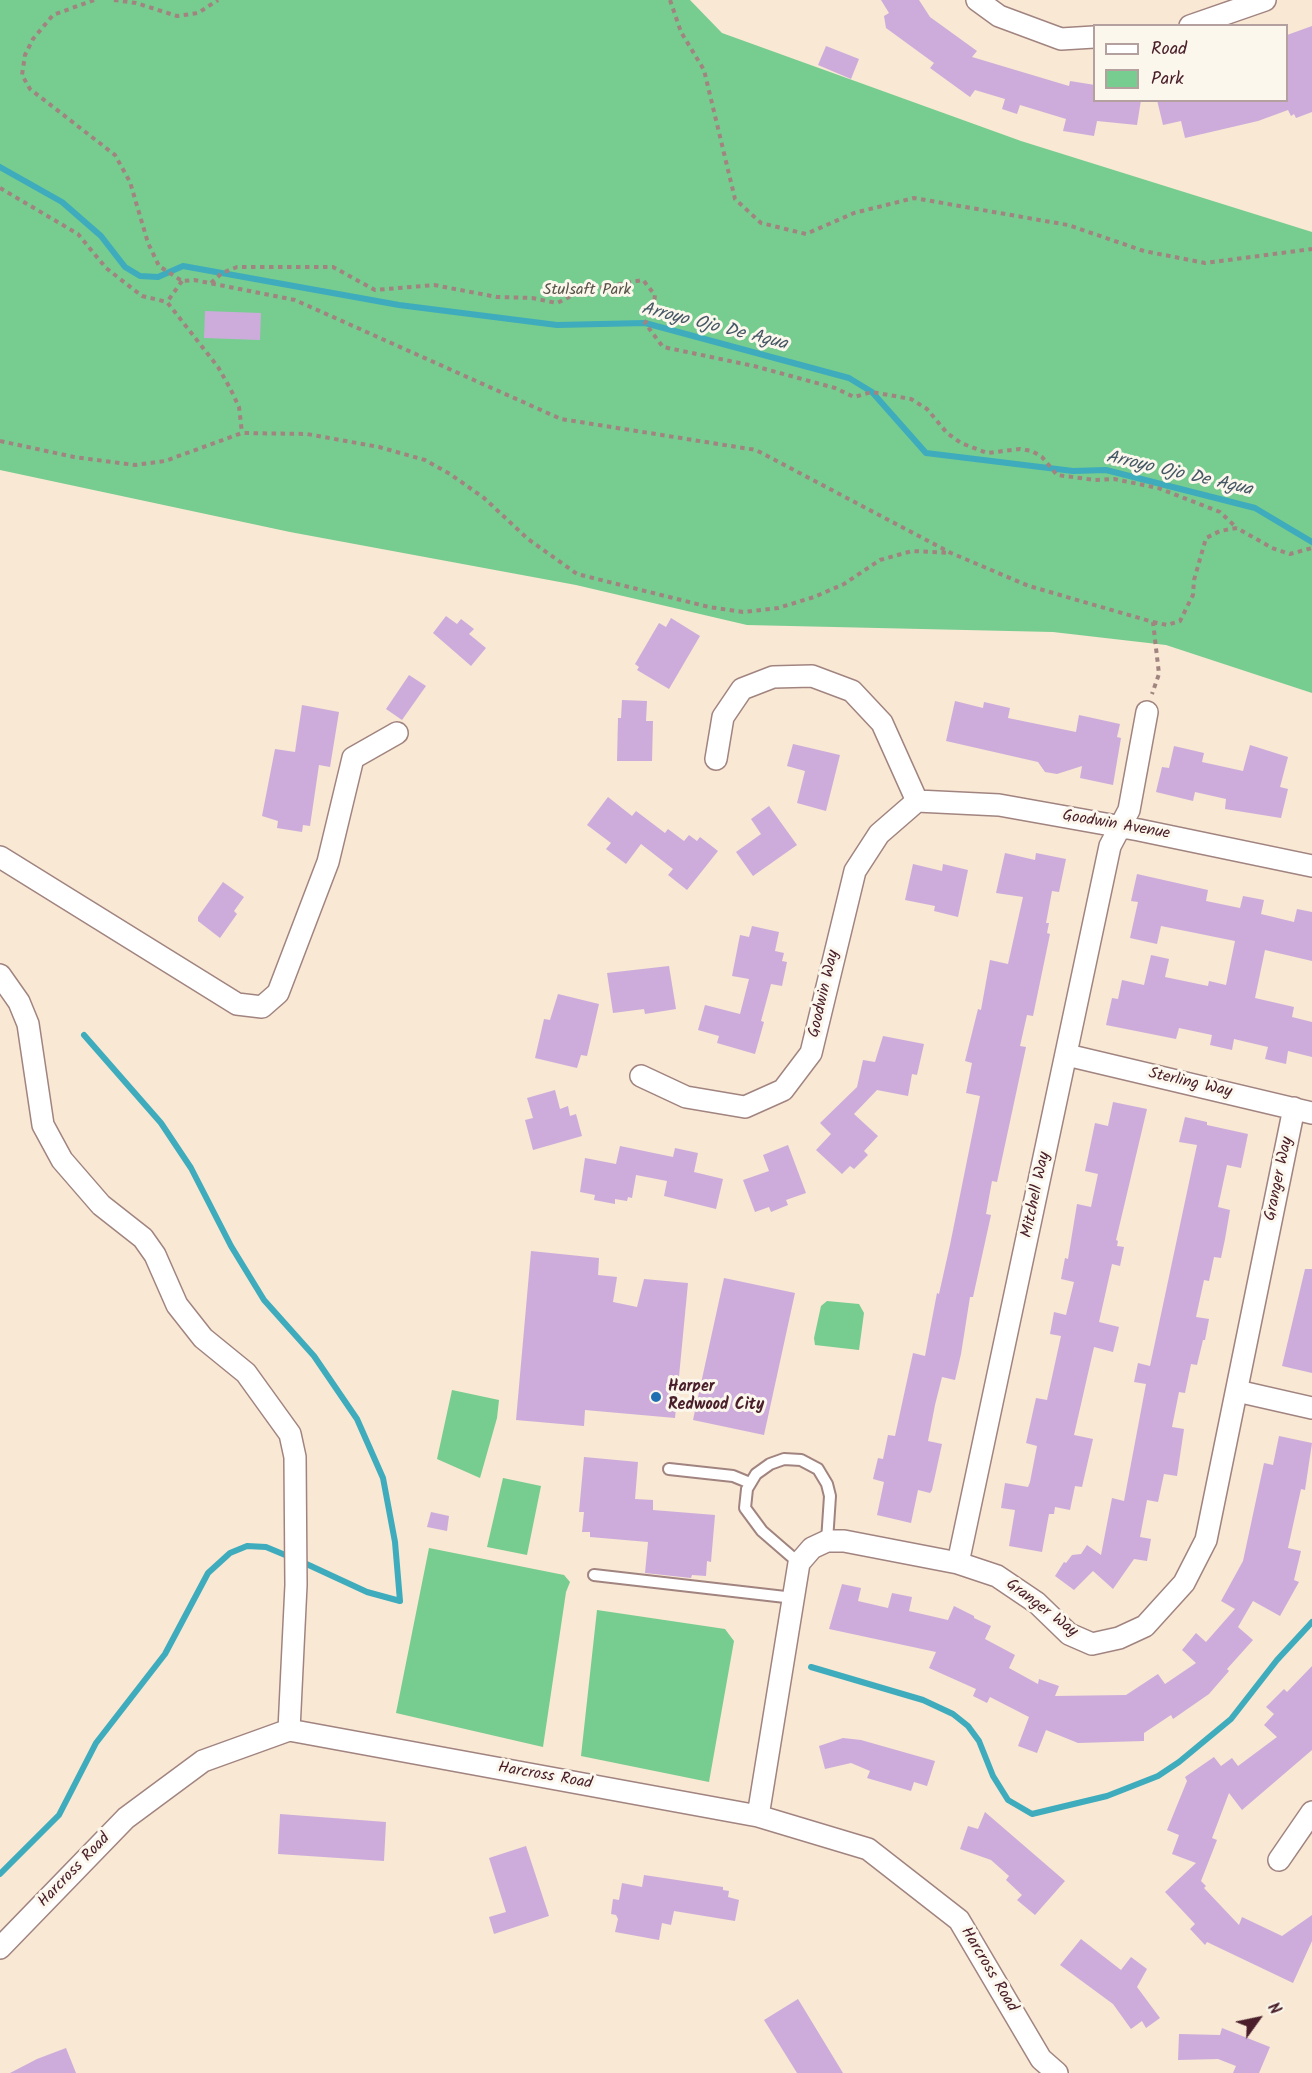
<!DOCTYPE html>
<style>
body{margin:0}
#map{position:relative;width:1312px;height:2073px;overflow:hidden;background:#f8e8d4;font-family:Kalam,sans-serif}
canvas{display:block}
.legend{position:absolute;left:1093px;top:24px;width:195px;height:78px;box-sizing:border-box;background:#fbf7ec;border:2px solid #b4a19f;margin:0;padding:8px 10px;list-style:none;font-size:18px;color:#4a1f2b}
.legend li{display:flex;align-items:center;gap:12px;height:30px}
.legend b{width:30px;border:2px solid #b4a19f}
.north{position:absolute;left:1228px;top:1989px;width:60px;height:60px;-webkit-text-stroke:4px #fbf7ec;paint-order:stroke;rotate:57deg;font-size:16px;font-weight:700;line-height:24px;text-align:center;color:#4a1f2b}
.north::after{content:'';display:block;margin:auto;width:21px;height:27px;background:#4a1f2b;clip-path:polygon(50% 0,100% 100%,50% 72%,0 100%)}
</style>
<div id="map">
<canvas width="1312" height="2073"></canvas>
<ul class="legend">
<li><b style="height:8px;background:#fff"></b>Road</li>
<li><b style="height:16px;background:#77cc90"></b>Park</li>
</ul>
<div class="north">N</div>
</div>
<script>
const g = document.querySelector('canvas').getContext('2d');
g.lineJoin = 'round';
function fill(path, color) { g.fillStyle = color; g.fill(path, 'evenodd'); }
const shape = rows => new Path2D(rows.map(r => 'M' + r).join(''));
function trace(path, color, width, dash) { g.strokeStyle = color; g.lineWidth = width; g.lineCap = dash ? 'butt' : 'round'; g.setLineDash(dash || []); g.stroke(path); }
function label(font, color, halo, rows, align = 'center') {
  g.font = font + ' Kalam,sans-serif'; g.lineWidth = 6; g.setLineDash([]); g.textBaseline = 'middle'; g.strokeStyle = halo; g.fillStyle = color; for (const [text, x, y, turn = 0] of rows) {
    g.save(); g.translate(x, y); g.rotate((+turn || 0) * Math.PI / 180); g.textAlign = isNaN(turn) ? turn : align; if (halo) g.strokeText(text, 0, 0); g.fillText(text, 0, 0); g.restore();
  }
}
fill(shape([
 [0,0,690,0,722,33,1021,141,1312,232,1312,693,1166,645,1053,632,747,625,576,585,290,532,0,470],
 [827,1301,859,1304,864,1313,859,1350,815,1345,814,1338,821,1306],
 [452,1390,499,1400,497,1418,480,1478,437,1459],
 [503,1478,541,1486,527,1555,487,1547],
 [429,1548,564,1575,570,1582,566,1592,543,1747,396,1713],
 [597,1610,725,1629,734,1641,709,1782,581,1756]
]), '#77cc90');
trace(shape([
 [0,167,62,202,101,236,125,267,140,276,158,277,183,266,399,305,557,325,645,323,849,378,872,392,926,453,1073,471,1106,470,1255,508,1312,542],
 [84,1035,161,1123,191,1168,231,1246,264,1300,314,1356,357,1419,383,1478,395,1542,400,1601,367,1592,300,1561],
 [811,1667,923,1700,953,1714,968,1726,979,1741,993,1776,1008,1800,1032,1814,1107,1796,1158,1776,1179,1762,1231,1719,1277,1660,1312,1622],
 [0,1874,59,1815,96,1743,165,1654,208,1573,230,1553,247,1546,266,1547,290,1557]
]), '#3eacbc', 6);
fill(shape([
 [881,0,919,0,930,17,977,51,972,57,1069,86,1070,81,1095,85,1095,100,1141,100,1137,125,1097,121,1094,136,1063,131,1066,119,1020,105,1017,114,1002,109,1005,99,975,90,970,97,930,68,934,63,886,28,884,16,889,13],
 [1312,26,1312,112,1296,118,1294,114,1291,116,1288,110,1258,121,1185,138,1181,121,1163,125,1157,100,1287,100,1287,35],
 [826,46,859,59,851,79,818,65],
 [205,311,261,313,260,340,204,338],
 [446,616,457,624,461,619,474,629,469,634,486,648,471,666,433,633],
 [671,618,700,636,669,689,637,670,639,667,635,664,659,623,666,627],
 [409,675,426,686,402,720,386,709],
 [622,700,647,701,646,721,653,721,652,761,617,761,618,718,621,718],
 [955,701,983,708,984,702,1010,708,1008,718,1076,732,1079,715,1120,724,1117,737,1121,738,1113,785,1080,778,1082,766,1057,774,1045,772,1038,762,946,741],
 [302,705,339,712,330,767,319,765,310,826,303,825,302,832,277,828,278,821,262,816,275,749,295,752],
 [793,744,840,755,826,811,797,803,805,771,787,766],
 [1250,745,1288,757,1280,787,1288,789,1281,818,1225,809,1226,799,1195,792,1193,801,1156,792,1162,767,1169,768,1174,746,1204,753,1202,762,1243,771],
 [608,797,632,816,636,811,665,833,668,829,684,841,689,835,697,841,700,837,718,851,687,890,668,875,673,869,641,844,626,864,606,849,611,843,587,825],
 [769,806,797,845,753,876,736,852,761,834,751,819],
 [1005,853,1035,860,1036,853,1066,859,1059,892,1052,891,1046,923,1049,923,1047,933,1050,934,1033,1016,1027,1015,1020,1046,1026,1047,997,1182,992,1181,986,1214,991,1215,973,1297,970,1297,961,1354,955,1380,942,1377,935,1405,928,1441,942,1444,932,1490,930,1493,918,1490,911,1523,877,1515,884,1482,873,1479,878,1458,883,1459,888,1435,895,1436,913,1353,925,1356,937,1293,939,1294,950,1245,980,1096,966,1093,972,1063,965,1061,978,1009,981,1010,990,960,1008,964,1023,897,996,893],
 [913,864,942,871,943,864,968,870,958,917,934,911,935,906,905,900],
 [1137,874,1208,890,1206,901,1240,908,1243,896,1264,900,1261,914,1294,922,1297,909,1312,912,1312,961,1265,950,1255,998,1294,1007,1292,1017,1312,1022,1312,1057,1288,1051,1286,1064,1265,1059,1268,1047,1234,1039,1232,1050,1210,1045,1212,1035,1179,1028,1176,1039,1106,1025,1112,998,1118,999,1122,980,1144,985,1151,955,1169,959,1165,977,1208,986,1209,981,1226,985,1235,941,1161,926,1157,944,1130,938,1138,902,1131,901],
 [223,882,244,897,234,911,237,914,220,938,198,921,198,917],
 [752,926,779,932,775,951,784,953,782,961,787,962,782,986,771,984,761,1021,764,1022,755,1054,717,1043,719,1036,698,1030,705,1005,740,1014,749,979,732,976,740,935,749,937],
 [669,966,676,1009,645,1014,644,1009,613,1013,607,973],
 [558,994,599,1004,587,1056,581,1055,577,1068,535,1058,544,1019,550,1020],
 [883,1036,924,1044,917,1075,912,1074,908,1096,877,1090,854,1114,878,1136,864,1151,868,1155,854,1169,850,1166,842,1174,816,1150,831,1134,820,1123,857,1087,863,1060,875,1062],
 [555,1090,560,1109,568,1106,570,1116,576,1114,582,1136,533,1150,525,1120,533,1118,527,1098],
 [1113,1102,1147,1109,1116,1240,1118,1241,1117,1246,1124,1247,1120,1266,1112,1264,1099,1322,1119,1327,1113,1352,1094,1347,1074,1435,1093,1439,1082,1487,1075,1486,1070,1510,1055,1507,1054,1514,1049,1514,1042,1552,1009,1546,1015,1510,1001,1508,1005,1483,1028,1487,1030,1482,1037,1446,1026,1443,1036,1398,1047,1400,1061,1336,1050,1334,1054,1312,1066,1315,1074,1282,1061,1279,1065,1258,1068,1259,1077,1204,1091,1207,1098,1174,1085,1171,1095,1123,1108,1126],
 [1185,1117,1207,1122,1207,1125,1248,1134,1241,1168,1227,1165,1218,1207,1230,1210,1225,1239,1221,1258,1214,1257,1209,1281,1204,1280,1196,1317,1209,1319,1205,1340,1203,1340,1197,1365,1191,1364,1185,1393,1179,1392,1172,1427,1184,1429,1177,1476,1164,1474,1158,1502,1147,1500,1140,1537,1151,1539,1147,1561,1134,1559,1113,1589,1093,1571,1074,1590,1055,1576,1064,1562,1066,1563,1072,1555,1081,1554,1087,1545,1101,1555,1112,1498,1124,1501,1146,1384,1134,1382,1138,1363,1150,1366,1197,1145,1179,1142],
 [788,1145,806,1193,786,1200,788,1205,771,1212,769,1207,755,1212,743,1180,769,1171,763,1155],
 [620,1146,673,1157,675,1148,698,1153,694,1172,723,1179,716,1209,664,1196,667,1181,636,1175,632,1198,628,1197,627,1201,615,1199,615,1204,594,1200,595,1195,580,1192,585,1158,616,1164],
 [531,1251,599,1258,598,1275,617,1277,613,1302,637,1307,644,1279,688,1283,675,1418,585,1410,584,1426,516,1420],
 [1305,1269,1312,1269,1312,1373,1282,1366],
 [724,1278,795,1293,764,1435,693,1420],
 [1279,1436,1312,1443,1305,1490,1301,1489,1288,1548,1301,1551,1294,1580,1299,1582,1280,1616,1253,1601,1238,1627,1253,1640,1227,1669,1229,1671,1209,1694,1173,1719,1171,1715,1144,1733,1144,1741,1078,1743,1046,1730,1037,1753,1018,1746,1029,1717,990,1697,987,1703,973,1696,976,1689,929,1668,936,1652,829,1629,842,1584,861,1588,858,1601,888,1608,892,1593,912,1597,909,1611,948,1620,954,1606,974,1616,974,1618,991,1626,985,1639,1015,1655,1009,1668,1038,1684,1039,1679,1059,1686,1055,1696,1126,1695,1158,1674,1165,1684,1196,1663,1182,1650,1196,1633,1206,1642,1235,1609,1221,1601,1243,1561,1264,1463,1273,1465],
 [584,1457,638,1462,635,1499,653,1500,653,1510,715,1515,711,1562,707,1561,706,1576,692,1575,691,1578,645,1573,648,1542,590,1537,590,1532,582,1532,584,1512,579,1512],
 [431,1512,449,1516,447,1531,427,1527],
 [1312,1666,1312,1750,1242,1810,1229,1793,1212,1838,1217,1840,1201,1881,1206,1886,1204,1888,1239,1925,1242,1917,1282,1936,1312,1915,1312,1941,1293,1983,1207,1942,1205,1945,1190,1929,1195,1924,1165,1892,1196,1863,1172,1854,1179,1835,1167,1830,1187,1781,1185,1777,1214,1757,1221,1766,1232,1758,1238,1766,1277,1737,1264,1725,1274,1714,1266,1707,1284,1689,1287,1692],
 [843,1738,861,1740,935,1761,927,1786,914,1782,911,1791,867,1778,870,1771,851,1763,825,1769,819,1746],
 [985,1812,1065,1881,1035,1915,1017,1900,1022,1895,1006,1880,1009,1876,991,1860,960,1849,968,1826,978,1829],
 [280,1814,386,1822,384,1861,278,1854],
 [526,1846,549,1916,494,1934,489,1917,506,1912,489,1858],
 [644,1875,723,1887,723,1890,729,1891,728,1897,739,1900,735,1921,674,1911,671,1925,662,1923,659,1940,615,1932,618,1919,616,1915,611,1914,613,1899,619,1900,622,1883,642,1887],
 [1081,1939,1121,1970,1131,1957,1147,1969,1137,1987,1160,2018,1146,2028,1142,2021,1131,2029,1113,2004,1060,1965],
 [798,1999,843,2073,797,2073,764,2020],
 [1222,2028,1270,2047,1259,2073,1233,2073,1236,2066,1218,2059,1178,2060,1179,2034,1220,2035],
 [66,2048,76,2073,10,2073,37,2059]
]), '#cdacdb');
const service = shape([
 [669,1469,733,1476,750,1483],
 [799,1563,762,1531,745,1508,747,1489,756,1474,770,1464,784,1459,801,1460,818,1469,827,1484,830,1496,827,1541],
 [594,1575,794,1598]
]);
const minor = shape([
 [977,0,999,16,1061,39,1094,37],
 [1190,26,1265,0],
 [716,759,723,717,742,689,773,677,812,676,852,691,882,723,917,801],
 [917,801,999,805,1139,830,1312,866],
 [0,857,237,1004,262,1007,278,993,328,862,353,758,397,733],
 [0,975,19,1002,28,1024,43,1125,62,1160,101,1205,143,1238,155,1255,177,1305,203,1338,246,1373,290,1434,295,1457,296,1585,289,1730],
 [1067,1055,1312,1113],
 [641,1076,686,1097,745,1107,783,1090,811,1053,855,871,879,834,917,801],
 [1237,1391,1312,1408],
 [958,1563,1110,846,1129,810,1147,712],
 [758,1816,799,1563,812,1548,827,1541,844,1541,958,1563,997,1576,1037,1603,1069,1634,1092,1644,1119,1638,1145,1626,1184,1583,1206,1540,1294,1108],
 [1279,1860,1312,1812],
 [0,1948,126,1818,203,1761,289,1730,758,1816,868,1849,959,1920,1041,2059,1057,2073]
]);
trace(service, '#a18480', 14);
trace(minor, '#a18480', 24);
trace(shape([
 [94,0,53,15,33,39,25,55,22,75,30,89,115,155,130,182,148,243,159,266,182,281,194,280,295,300,561,419,756,450,951,553,1029,586,1153,622,1159,674,1152,694],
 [114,0,136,3,177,16,198,13,218,0],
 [670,0,681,32,704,70,735,199,761,223,806,234,854,213,914,198,1068,225,1144,251,1205,263,1312,249],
 [0,188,78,234,106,268,142,296,167,302],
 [182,281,167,302,218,367,230,388,239,407,242,433],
 [211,283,222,273,237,267,333,267,375,290,434,285,497,297,532,298,557,303,581,291,643,280,655,295,653,311,645,323,663,347,754,366,835,388,854,397,872,392,911,399,927,409,947,433,961,443,987,453,1020,449,1032,451,1042,457,1057,475,1095,480,1114,479,1158,488,1220,512,1237,528],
 [0,441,74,457,135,465,165,461,242,433,307,434,379,447,425,460,450,474,484,498,528,539,577,574,709,607,743,612,778,608,814,597,844,584,880,560,912,551,950,553],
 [1153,622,1167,625,1180,621,1193,595,1194,580,1206,538,1220,531,1237,528,1272,548,1290,554,1312,548]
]), '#a18480', 4, [4.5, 4.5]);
trace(service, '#fff', 10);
trace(minor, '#fff', 21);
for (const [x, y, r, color] of [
 [656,1397,6,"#1f6fb2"]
]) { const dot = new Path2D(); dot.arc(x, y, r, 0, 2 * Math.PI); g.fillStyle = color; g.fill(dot); trace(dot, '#fbf7ec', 2); }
label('16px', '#585349', '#fbf7ec', [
 ["Stulsaft Park",587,291]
]);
label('16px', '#4a1f2b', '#fbf7ec', [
 ["Goodwin Avenue",1116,826,10],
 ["Goodwin Way",825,994,-77],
 ["Sterling Way",1190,1084,13],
 ["Granger Way",1280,1179,-78],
 ["Mitchell Way",1037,1195,-78],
 ["Granger Way",1041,1609,37],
 ["Harcross Road",545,1777,10],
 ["Harcross Road",75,1871,-46],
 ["Harcross Road",988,1970,59]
]);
label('bold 16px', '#4a1f2b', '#fbf7ec', [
 ["Harper",668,1388],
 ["Redwood City",668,1406]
], 'left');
label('italic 18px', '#455765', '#fbf7ec', [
 ["Arroyo Ojo De Agua",714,328,14],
 ["Arroyo Ojo De Agua",1179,475,13]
]);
</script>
